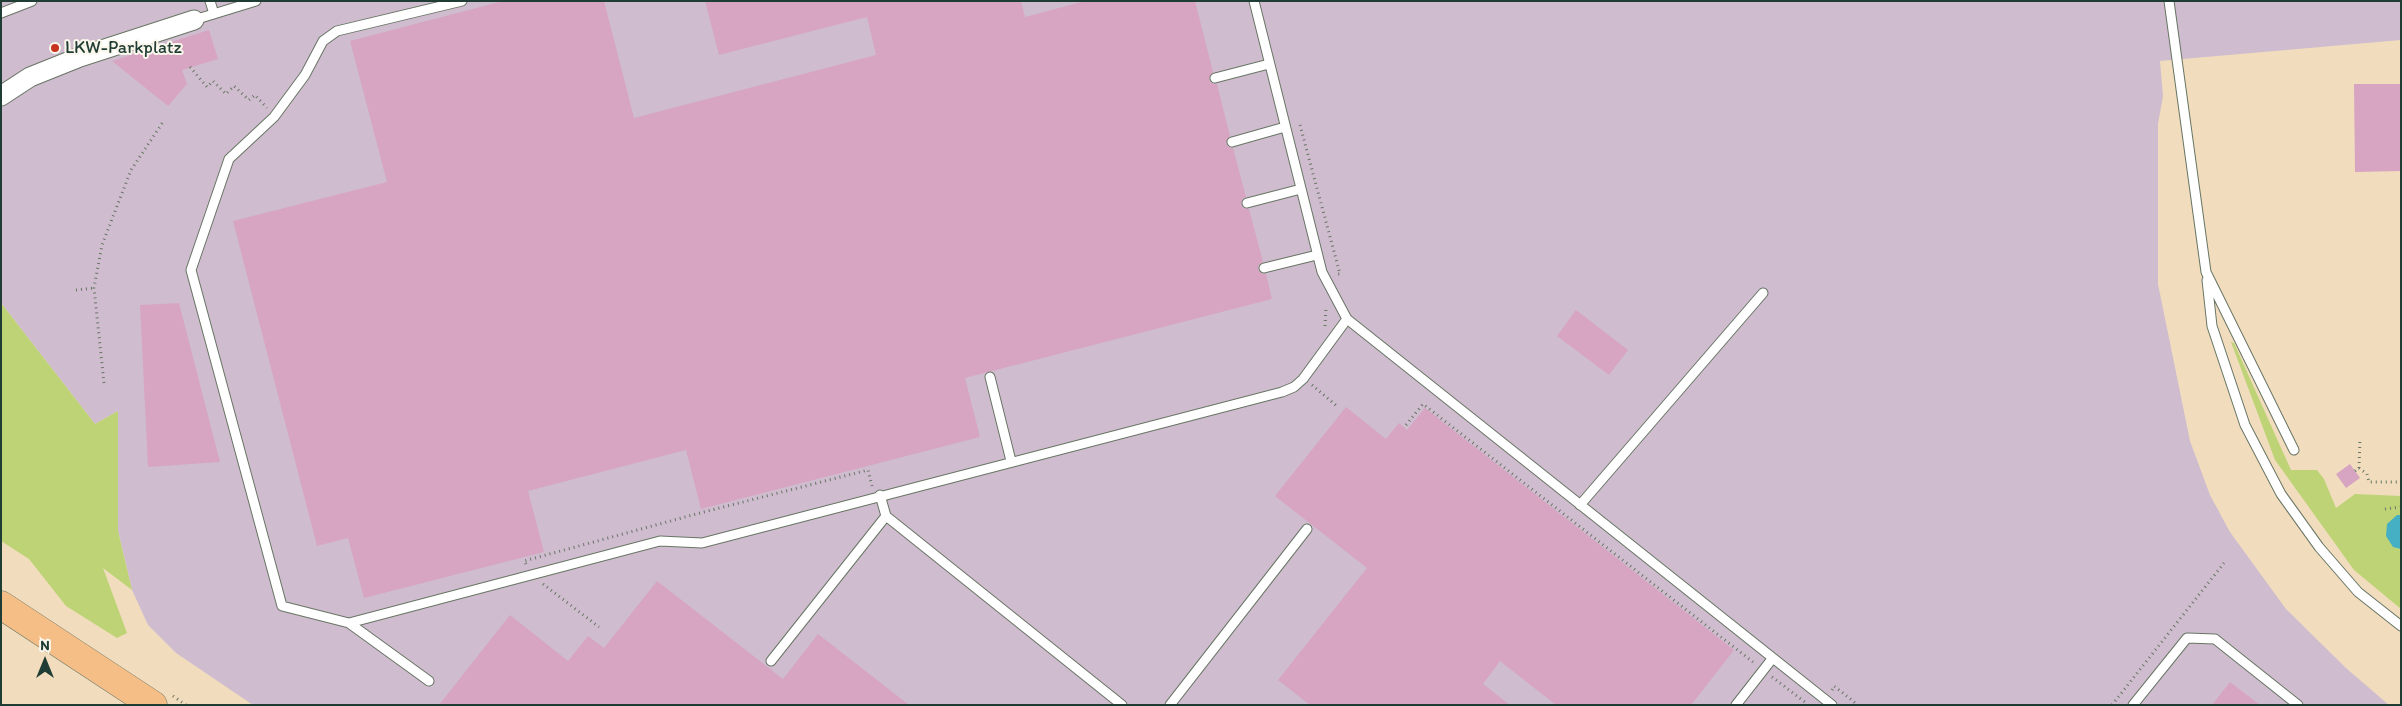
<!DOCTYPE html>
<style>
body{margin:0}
#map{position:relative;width:2402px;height:706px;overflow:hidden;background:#f1ddbd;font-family:Itim,sans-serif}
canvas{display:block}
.frame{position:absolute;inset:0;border:2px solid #1f3d34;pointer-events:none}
.north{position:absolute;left:20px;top:636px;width:50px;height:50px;-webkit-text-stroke:4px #fbf7ec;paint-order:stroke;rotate:0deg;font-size:14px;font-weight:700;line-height:20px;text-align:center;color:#1f3d34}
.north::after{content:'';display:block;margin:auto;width:18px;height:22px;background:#1f3d34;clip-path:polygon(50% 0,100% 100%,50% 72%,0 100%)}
</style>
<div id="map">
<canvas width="2402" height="706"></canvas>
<div class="frame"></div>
<div class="north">N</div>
</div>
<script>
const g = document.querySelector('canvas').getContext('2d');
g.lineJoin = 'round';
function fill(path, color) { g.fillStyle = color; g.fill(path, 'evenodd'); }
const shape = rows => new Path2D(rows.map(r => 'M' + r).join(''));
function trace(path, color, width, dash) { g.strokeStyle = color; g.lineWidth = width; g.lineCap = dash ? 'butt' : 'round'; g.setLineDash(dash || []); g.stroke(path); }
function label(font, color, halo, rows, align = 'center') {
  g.font = font + ' Itim,sans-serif'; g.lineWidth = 4; g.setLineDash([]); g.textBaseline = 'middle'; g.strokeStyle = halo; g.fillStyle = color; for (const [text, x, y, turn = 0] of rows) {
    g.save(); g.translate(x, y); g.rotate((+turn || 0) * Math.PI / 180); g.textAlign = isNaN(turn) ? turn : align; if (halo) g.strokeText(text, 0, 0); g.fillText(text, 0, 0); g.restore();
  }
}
fill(shape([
 [1,1,2401,1,2401,40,2160,61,2163,96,2158,124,2158,284,2190,441,2210,495,2230,532,2286,609,2346,668,2389,705,253,705,176,653,148,625,132,590,118,531,118,411,95,424,1,303]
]), '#cfbdcf');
fill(shape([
 [1,303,95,424,118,411,118,531,132,590,103,568,127,633,117,638,66,606,29,559,1,541],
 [2231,342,2234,343,2291,470,2317,470,2324,479,2336,508,2355,494,2401,496,2401,609,2354,570,2275,460]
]), '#bed376');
fill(shape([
 [2397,515,2401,515,2401,549,2393,547,2386,536,2387,524]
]), '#45afc4');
fill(shape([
 [503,1,604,1,634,118,876,55,867,17,719,55,705,1,1021,1,1025,17,1085,1,1195,1,1213,72,1209,79,1211,83,1217,84,1230,136,1226,143,1228,147,1233,148,1246,197,1242,199,1241,204,1243,208,1249,209,1263,262,1258,266,1258,270,1262,274,1266,274,1272,299,965,378,980,437,701,509,686,450,528,491,544,552,364,598,348,538,317,546,233,221,387,182,350,41],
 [209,30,218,59,182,70,187,84,168,106,112,61],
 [2354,84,2401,84,2401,171,2355,172],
 [179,303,220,462,148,467,140,305],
 [1576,310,1628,350,1609,375,1557,336],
 [1346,407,1386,439,1399,423,1407,430,1425,408,1734,650,1691,705,1556,705,1500,661,1483,684,1510,705,1310,705,1278,680,1367,568,1275,496],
 [2350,464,2360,478,2346,488,2336,474],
 [657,581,783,679,818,634,909,705,439,705,510,615,568,661,588,636,604,648],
 [2230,682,2260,705,2212,705]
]), '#d7a4c1');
const lane = shape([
 [210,1,214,14],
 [462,1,337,31,323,41,305,75,274,117,229,159,191,270,282,606,349,623,660,541,702,543,1282,392,1294,387,1303,379,1347,319],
 [1254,1,1322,272,1347,319,1832,705],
 [2169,1,2206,272,2294,450],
 [1,13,32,1],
 [194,20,256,1],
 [1215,78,1269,64],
 [1232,142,1285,127],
 [1247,203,1301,189],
 [1264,268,1317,255],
 [2207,280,2212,326,2245,425,2281,494,2319,547,2358,592,2401,626],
 [990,377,1011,461],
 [880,495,886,516,1122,705],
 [1580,505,1763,293],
 [349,623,429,681],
 [771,661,886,516],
 [1170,705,1307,529],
 [1736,705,1772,659],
 [2133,705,2187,638,2215,639,2298,705]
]);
const street = shape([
 [1,96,30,77,80,57,194,20]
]);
const primary = shape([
 [1,605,153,705]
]);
trace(lane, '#687564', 11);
trace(street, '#687564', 21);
trace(primary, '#687564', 29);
trace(shape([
 [190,67,207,87,213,81,226,94,234,86,249,100,255,95,267,108],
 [1300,125,1340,274,1338,274],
 [76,290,94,288],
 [1325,326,1326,307],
 [104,383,94,288,102,245,131,170,163,122],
 [1312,385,1338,407],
 [1406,425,1423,404,1753,662],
 [2359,468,2367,474,2369,482,2401,482],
 [2355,471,2359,468,2360,439],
 [2385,509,2401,507],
 [526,564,524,561,696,514,868,470,872,486],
 [543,584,599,627],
 [1772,677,1805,702],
 [1832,690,1834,686,1858,705],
 [173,696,186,705],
 [2112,705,2224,563]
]), '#687564', 3, [1, 4]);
trace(lane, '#fff', 9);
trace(street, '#fff', 19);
trace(primary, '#f6be87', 28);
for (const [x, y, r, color] of [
 [55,48,5,"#c8321e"]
]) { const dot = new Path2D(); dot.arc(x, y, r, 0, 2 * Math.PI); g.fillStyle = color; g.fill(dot); trace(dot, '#fbf7ec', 2); }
label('18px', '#1f3d34', '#fbf7ec', [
 ["LKW-Parkplatz",65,48]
], 'left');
</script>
